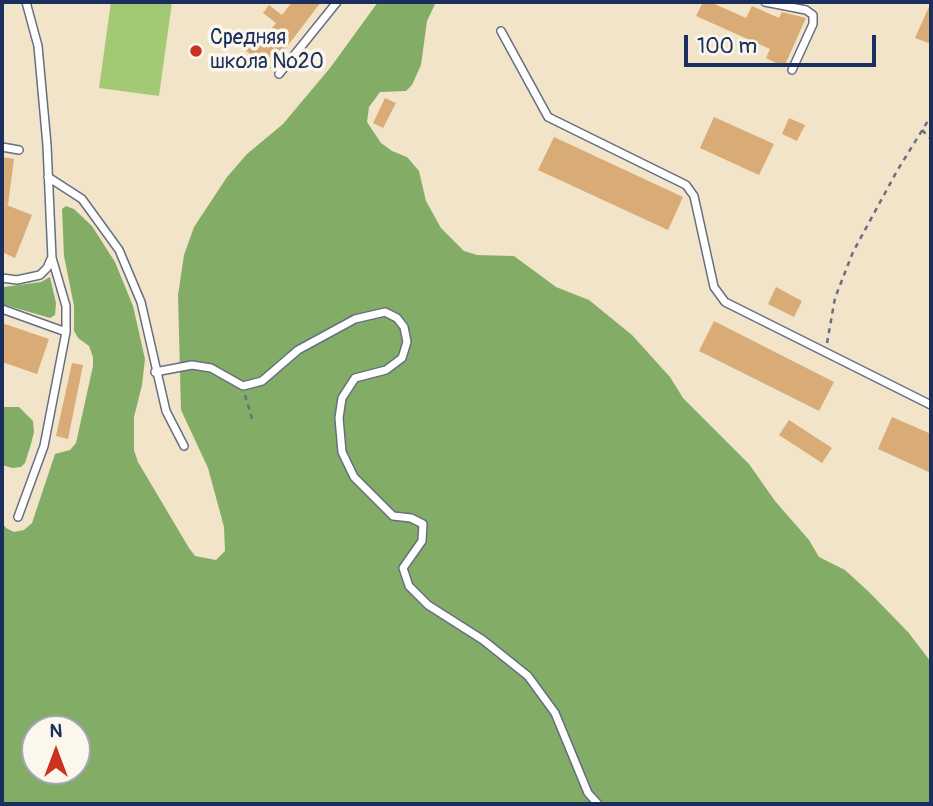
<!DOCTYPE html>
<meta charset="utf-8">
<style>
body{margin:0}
#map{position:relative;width:933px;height:806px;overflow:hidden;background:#f2e4c8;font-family:Pangolin,sans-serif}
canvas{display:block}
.frame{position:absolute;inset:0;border:4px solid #1b2f5e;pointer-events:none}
.north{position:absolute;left:21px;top:715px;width:70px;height:70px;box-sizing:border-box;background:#fbf7ec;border:2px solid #a1a7b3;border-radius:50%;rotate:0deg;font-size:19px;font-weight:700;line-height:28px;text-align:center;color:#1b2f5e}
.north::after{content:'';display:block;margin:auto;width:24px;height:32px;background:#c8321e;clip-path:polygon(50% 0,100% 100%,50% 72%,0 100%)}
.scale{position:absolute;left:684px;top:35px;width:192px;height:32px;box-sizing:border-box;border:4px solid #1b2f5e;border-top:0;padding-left:9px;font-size:21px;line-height:24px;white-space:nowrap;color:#1b2f5e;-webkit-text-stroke:5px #fbf7ec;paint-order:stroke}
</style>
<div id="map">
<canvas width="933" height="806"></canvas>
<div class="frame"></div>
<div class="north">N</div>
<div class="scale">100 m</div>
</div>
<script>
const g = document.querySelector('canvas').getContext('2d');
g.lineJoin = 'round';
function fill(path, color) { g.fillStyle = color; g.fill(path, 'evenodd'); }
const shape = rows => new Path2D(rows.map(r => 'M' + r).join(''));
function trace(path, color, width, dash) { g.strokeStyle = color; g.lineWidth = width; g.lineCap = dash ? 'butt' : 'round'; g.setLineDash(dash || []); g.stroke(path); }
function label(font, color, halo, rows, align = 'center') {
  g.font = font + ' Pangolin,sans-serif'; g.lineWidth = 7; g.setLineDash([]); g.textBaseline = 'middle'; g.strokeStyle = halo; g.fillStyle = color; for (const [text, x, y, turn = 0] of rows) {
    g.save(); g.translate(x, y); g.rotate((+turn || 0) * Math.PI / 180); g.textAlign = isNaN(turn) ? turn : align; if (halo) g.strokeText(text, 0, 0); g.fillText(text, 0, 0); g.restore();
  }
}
fill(shape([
 [111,2,172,2,159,96,99,88]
]), '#a4c974');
fill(shape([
 [378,2,436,2,427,21,421,65,412,85,406,91,380,92,369,107,367,122,381,143,392,151,407,157,419,171,426,201,441,228,464,251,477,255,514,256,556,287,589,300,632,335,670,377,683,398,749,464,775,501,809,540,819,557,845,570,869,592,908,632,931,662,931,804,2,804,2,523,6,528,14,532,24,530,32,523,55,454,70,450,76,443,93,366,93,357,89,346,78,338,74,331,74,306,64,256,62,209,66,206,74,209,92,226,115,262,133,306,145,359,142,385,134,417,134,450,138,462,189,548,195,556,216,560,225,551,224,527,208,468,181,410,178,295,184,255,194,227,227,177,247,154,283,124,330,68],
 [35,729,77,729,77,771,35,771],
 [50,277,56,303,55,315,50,318,2,304,2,289,4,287,41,282],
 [2,407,19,407,33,421,34,432,31,444,25,463,21,467,12,468,2,465]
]), '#83ad66');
fill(shape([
 [292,2,321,2,270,69,240,46,252,31,263,39,276,23,263,13,269,5,282,15],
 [703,2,710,2,746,18,752,6,779,18,782,12,806,18,784,67,766,58,770,49,696,16],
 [931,2,931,44,915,38],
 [385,98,396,103,383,128,373,123],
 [714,117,774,144,759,175,700,148],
 [789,118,805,125,797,141,782,134],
 [554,137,683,197,668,230,538,170],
 [2,157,14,159,8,205,4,204,32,215,15,258,2,252],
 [776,287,802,301,794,317,768,304],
 [714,321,834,382,819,411,699,351],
 [2,323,49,339,37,374,2,362],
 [72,363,83,365,68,439,56,436],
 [892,417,931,434,931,473,878,449],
 [789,420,832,448,822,463,779,435]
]), '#d9ab77');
const service = shape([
 [765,2,806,10,813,15,813,24,792,70],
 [501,31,548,117,686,185,694,196,714,287,725,302,931,405],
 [279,74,337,2],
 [2,147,19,150],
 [48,177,82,199,119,250,141,302,166,411,184,446],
 [2,278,17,280,40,275,47,268,51,259],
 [2,309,66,332],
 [155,372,192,365,211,368,243,386,262,381,298,350,355,319,385,312,397,318,404,327,407,342,402,358,386,370,355,378,342,398,339,418,342,452,354,477,393,516,411,518,423,524,422,541,403,568,409,586,428,605,483,640,528,676,555,713,588,793,598,804],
 [18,517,44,446,66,332,66,306,52,258,47,145,38,46,26,2]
]);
trace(service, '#666e83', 10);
trace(shape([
 [922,130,931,139],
 [827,343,835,298,853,252,897,171,931,116],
 [245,395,253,422]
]), '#666e83', 2.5, [5, 5]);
trace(service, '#fff', 7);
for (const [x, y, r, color] of [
 [196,51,7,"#c8321e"]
]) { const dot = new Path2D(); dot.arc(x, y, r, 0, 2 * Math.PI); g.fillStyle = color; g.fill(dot); trace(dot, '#fbf7ec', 2.5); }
label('21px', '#1b2f5e', '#fbf7ec', [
 ["Средняя",210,39],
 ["школа №20",210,63]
], 'left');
</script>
